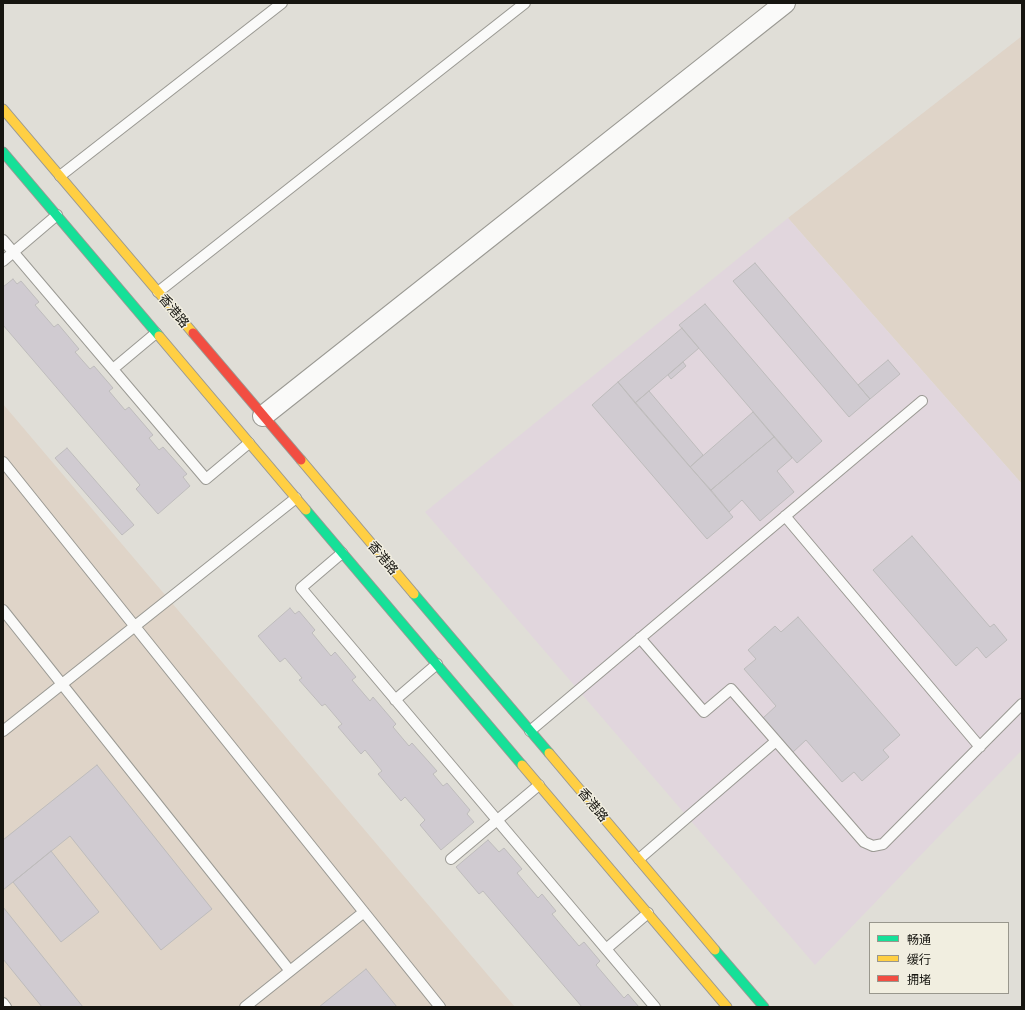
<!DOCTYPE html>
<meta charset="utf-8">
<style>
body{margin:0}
#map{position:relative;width:1025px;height:1010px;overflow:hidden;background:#e0ded7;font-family:Barlow,"Noto Sans SC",sans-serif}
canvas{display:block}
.frame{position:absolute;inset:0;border:4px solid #161510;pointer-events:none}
.legend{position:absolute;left:869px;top:922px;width:140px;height:72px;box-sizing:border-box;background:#f1eee0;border:1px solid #99978d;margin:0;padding:5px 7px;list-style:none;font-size:12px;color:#161510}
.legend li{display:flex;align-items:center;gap:8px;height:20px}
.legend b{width:20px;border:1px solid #99978d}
</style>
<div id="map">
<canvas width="1025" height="1010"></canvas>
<div class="frame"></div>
<ul class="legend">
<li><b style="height:5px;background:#16e098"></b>畅通</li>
<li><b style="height:5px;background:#ffcf43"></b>缓行</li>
<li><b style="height:5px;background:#f24e42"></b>拥堵</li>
</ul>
</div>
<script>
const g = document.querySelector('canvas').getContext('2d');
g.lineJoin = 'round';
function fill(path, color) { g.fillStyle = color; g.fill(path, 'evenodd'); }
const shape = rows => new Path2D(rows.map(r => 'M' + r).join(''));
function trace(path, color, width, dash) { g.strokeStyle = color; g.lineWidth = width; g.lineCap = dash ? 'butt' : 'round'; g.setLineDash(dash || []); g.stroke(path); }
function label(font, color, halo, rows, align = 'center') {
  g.font = font + ' Barlow,"Noto Sans SC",sans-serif'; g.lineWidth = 3; g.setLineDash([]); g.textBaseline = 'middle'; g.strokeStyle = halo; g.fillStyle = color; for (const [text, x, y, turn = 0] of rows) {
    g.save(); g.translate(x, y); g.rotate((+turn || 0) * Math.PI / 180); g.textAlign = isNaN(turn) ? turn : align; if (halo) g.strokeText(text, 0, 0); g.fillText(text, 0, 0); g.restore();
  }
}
fill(shape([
 [1022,36,1022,484,788,218],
 [3,404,515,1007,3,1007]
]), '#dfd4c8');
fill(shape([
 [788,218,1022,484,1022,750,815,965,425,512]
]), '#e1d6dd');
const building = shape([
 [755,263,870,399,849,417,733,281,755,263],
 [13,279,17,284,21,281,39,302,35,305,54,327,58,324,79,349,75,352,90,369,94,366,113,388,109,391,125,410,129,407,153,435,149,438,159,450,163,447,187,474,183,477,190,486,158,514,136,489,140,485,3,325,3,287,13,279],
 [705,304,822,441,797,463,679,325,705,304],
 [682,328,699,348,635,403,618,382,682,328],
 [888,360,900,374,870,399,858,385,888,360],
 [683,362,686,366,671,379,668,375,683,362],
 [618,382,733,517,707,539,592,405,618,382],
 [649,391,703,455,690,467,635,403,649,391],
 [753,412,774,437,711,490,690,467,753,412],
 [774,437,792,458,777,471,794,492,760,521,742,500,729,512,711,490,774,437],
 [67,448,134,525,122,535,55,458,67,448],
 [912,536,990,627,994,624,1007,640,986,658,977,647,956,666,873,570,912,536],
 [290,608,295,614,299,611,315,630,312,633,331,656,335,652,356,677,352,680,370,701,373,697,396,724,393,727,409,746,412,743,437,771,433,774,443,786,447,783,470,810,467,814,474,822,441,850,420,825,425,820,405,797,401,801,378,774,382,771,365,750,361,754,338,727,342,724,325,704,322,706,299,680,302,678,285,658,280,662,258,636,290,608],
 [798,617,900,735,883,750,889,757,862,781,854,772,842,782,806,740,793,752,763,718,776,706,744,669,756,659,748,650,775,626,781,632,798,617],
 [97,765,212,909,161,950,70,836,3,890,3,840,97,765],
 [488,840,499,852,504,848,522,869,517,873,538,898,542,894,556,911,552,914,579,946,584,942,600,961,596,965,624,998,628,994,639,1007,582,1007,483,891,479,894,456,867,488,840],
 [51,851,99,912,61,942,13,882,51,851],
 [3,907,83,1007,42,1007,3,959,3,907],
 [366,969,397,1007,319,1007,366,969]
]);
fill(building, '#d0cbd1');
trace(building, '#bebcbc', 1);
const lane = shape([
 [60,176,282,3],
 [3,240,206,479,249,443],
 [3,261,57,215],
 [158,292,525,3],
 [113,369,156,333],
 [3,462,440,1007],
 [785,516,980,747],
 [342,553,301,588,655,1007],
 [3,610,290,971],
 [640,638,704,712,731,689,864,842,873,846,883,844,1022,704],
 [395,700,437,664],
 [3,731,296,498],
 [530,731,922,401],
 [451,859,539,785],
 [639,859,776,741],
 [606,949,648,913],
 [3,1003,6,1007],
 [245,1007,364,912]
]);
const street = shape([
 [263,416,785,3]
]);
const fast = shape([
 [3,152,159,336],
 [306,510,522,765],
 [414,594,549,753],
 [715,950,764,1007]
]);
const slow = shape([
 [3,109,193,333],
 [159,336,306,510],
 [301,460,414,594],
 [549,753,715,950],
 [522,765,727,1007]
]);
const jam = shape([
 [193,333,301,460]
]);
trace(lane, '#9a9993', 12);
trace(street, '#9a9993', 22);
trace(fast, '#9a9993', 11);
trace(slow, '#9a9993', 11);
trace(jam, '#9a9993', 11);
trace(lane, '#fafaf9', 10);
trace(street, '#fafaf9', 20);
trace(fast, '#16e098', 9);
trace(slow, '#ffcf43', 9);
trace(jam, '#f24e42', 9);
label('13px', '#161510', '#f1eee0', [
 ["香港路",174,311,50],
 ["香港路",383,558,50],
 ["香港路",593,805,50]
]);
</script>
